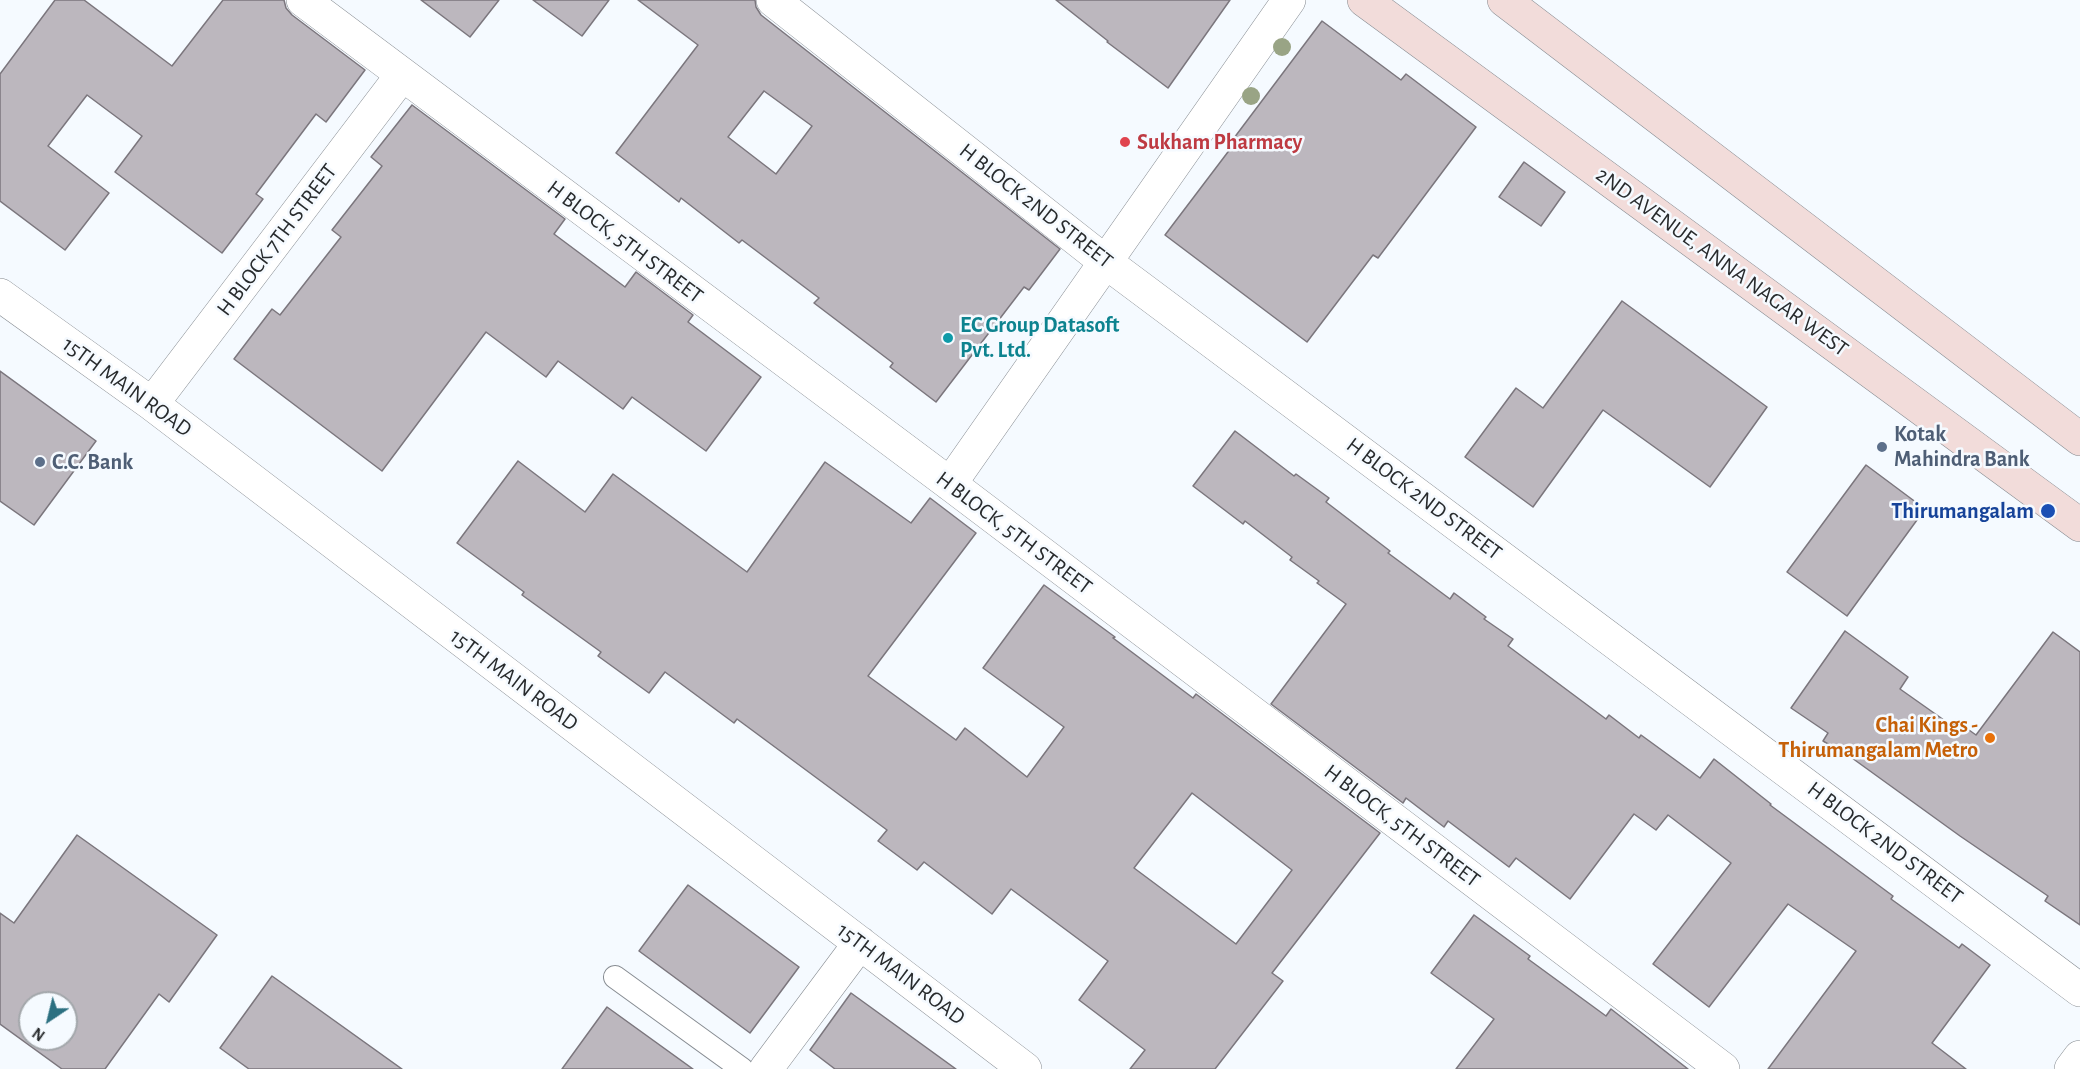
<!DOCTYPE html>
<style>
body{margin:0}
#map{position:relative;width:2080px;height:1069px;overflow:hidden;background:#f5faff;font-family:"Alegreya Sans",sans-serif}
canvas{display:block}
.north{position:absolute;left:18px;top:991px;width:60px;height:60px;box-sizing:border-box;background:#f5faff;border:2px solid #a3a7ab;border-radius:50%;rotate:215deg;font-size:16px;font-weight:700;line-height:24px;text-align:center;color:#282b2d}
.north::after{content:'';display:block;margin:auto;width:21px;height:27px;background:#2c7081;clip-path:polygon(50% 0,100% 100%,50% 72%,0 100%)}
</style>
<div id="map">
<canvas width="2080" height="1069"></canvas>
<div class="north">N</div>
</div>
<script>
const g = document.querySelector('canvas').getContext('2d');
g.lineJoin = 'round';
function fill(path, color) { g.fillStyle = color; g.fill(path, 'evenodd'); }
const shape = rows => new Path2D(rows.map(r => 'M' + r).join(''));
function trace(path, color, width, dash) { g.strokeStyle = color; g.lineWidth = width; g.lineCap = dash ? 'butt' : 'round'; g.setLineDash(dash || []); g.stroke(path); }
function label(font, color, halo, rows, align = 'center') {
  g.font = font + ' "Alegreya Sans",sans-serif'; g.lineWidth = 5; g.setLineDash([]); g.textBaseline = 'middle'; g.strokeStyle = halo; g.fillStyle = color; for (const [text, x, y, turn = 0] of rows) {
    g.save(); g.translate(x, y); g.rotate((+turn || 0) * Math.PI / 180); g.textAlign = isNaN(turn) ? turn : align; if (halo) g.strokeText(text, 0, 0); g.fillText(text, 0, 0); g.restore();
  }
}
const building = shape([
 [55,0,84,0,172,66,223,0,284,0,286,8,292,15,365,70,326,122,316,114,256,194,263,199,222,253,115,172,142,136,87,95,48,146,109,193,65,250,0,201,0,74,55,0],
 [421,0,499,0,470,37,421,0],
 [533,0,609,0,582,36,533,0],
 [638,0,755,0,756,7,761,15,1060,249,1029,290,1024,287,936,402,890,367,893,363,814,303,819,298,742,240,739,243,681,198,679,202,616,153,698,45,638,0],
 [764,91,812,126,776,174,728,137,764,91],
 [1056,0,1230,0,1168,88,1107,42,1108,41,1056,0],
 [1322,21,1401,80,1406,74,1476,127,1378,258,1373,255,1307,342,1165,235,1234,144,1231,142,1322,21],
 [412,105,565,219,554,234,625,287,636,272,693,315,688,322,761,377,706,451,632,397,623,409,558,361,546,377,486,332,382,471,234,359,272,309,280,315,341,237,332,230,382,166,371,157,412,105],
 [1524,162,1565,192,1541,226,1499,197,1524,162],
 [1622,301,1767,407,1710,487,1603,410,1533,507,1465,457,1516,388,1543,408,1622,301],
 [0,371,96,441,34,525,0,501,0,371],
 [1235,431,1294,476,1296,474,1329,498,1326,502,1390,551,1388,553,1450,599,1454,593,1486,617,1484,619,1513,639,1508,646,1606,719,1609,715,1639,738,1641,735,1700,778,1714,759,1771,804,1770,805,1893,896,1891,899,1959,948,1962,944,1990,965,1932,1043,1966,1069,1768,1069,1856,951,1788,904,1709,1007,1653,964,1731,863,1668,815,1656,830,1634,814,1570,899,1516,858,1509,867,1448,821,1444,827,1406,798,1403,803,1271,704,1346,604,1317,583,1319,581,1290,560,1292,557,1245,521,1243,524,1193,486,1235,431],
 [518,461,585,512,613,474,747,572,825,462,911,523,930,498,976,533,868,676,956,740,965,728,1027,777,1064,727,983,668,1044,585,1115,637,1113,638,1193,698,1196,694,1380,833,1272,973,1283,981,1215,1069,1130,1069,1145,1050,1079,1000,1108,961,1011,889,992,914,924,862,917,870,878,841,887,830,737,719,734,723,665,672,649,693,598,656,601,652,522,595,524,592,457,543,518,461],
 [1192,793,1292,870,1236,944,1134,868,1192,793],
 [1866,465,1925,509,1847,616,1787,572,1866,465],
 [1845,631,1908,677,1900,689,1951,725,1955,720,1976,735,2053,632,2080,652,2080,925,2045,901,2048,896,1960,836,1852,758,1823,741,1828,733,1791,708,1845,631],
 [77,835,217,935,169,1002,159,994,105,1069,62,1069,0,1024,0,913,14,923,77,835],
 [30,1003,66,1003,66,1039,30,1039,30,1003],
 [688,885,799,967,750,1033,639,951,688,885],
 [1474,915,1530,956,1528,959,1606,1016,1611,1009,1688,1069,1456,1069,1494,1019,1431,973,1474,915],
 [272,976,402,1069,249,1069,220,1048,272,976],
 [851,993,956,1069,835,1069,810,1050,851,993],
 [607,1007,693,1069,562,1069,607,1007]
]);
fill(building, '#bcb7be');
trace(building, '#7b767d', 1.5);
const lane = shape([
 [615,977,742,1069]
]);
const street = shape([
 [303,0,950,484,1723,1069],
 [773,0,1107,263,2080,990],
 [0,295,152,404,1025,1069],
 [152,404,402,75],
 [950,484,1289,0],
 [766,1069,860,943],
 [2071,1069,2080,1057]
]);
const secondary = shape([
 [1364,0,2080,525],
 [1504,0,2080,439]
]);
trace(lane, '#878c92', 24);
trace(street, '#878c92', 34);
trace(secondary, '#878c92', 34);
trace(lane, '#fff', 22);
trace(street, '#fff', 33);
trace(secondary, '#f2dcda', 33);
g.fillStyle = '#99a485';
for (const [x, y] of [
 [1282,47],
 [1251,96]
]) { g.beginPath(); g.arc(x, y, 9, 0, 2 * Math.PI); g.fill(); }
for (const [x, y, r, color] of [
 [1125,142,6,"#e0444e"],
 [948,338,6,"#0f9aa8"],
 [1882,447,6,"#5c6f8a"],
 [40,462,6,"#5c6f8a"],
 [2048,511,8,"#1a4fb4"],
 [1990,738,6,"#e8710a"]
]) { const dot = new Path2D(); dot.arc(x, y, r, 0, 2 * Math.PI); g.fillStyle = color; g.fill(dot); trace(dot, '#f5faff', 2); }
label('bold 22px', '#be3a42', '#f5faff', [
 ["Sukham Pharmacy",1137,142]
], 'left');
label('22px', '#282b2d', '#f5faff', [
 ["H BLOCK 2ND STREET",1036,206,38],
 ["H BLOCK 7TH STREET",277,240,-53],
 ["H BLOCK, 5TH STREET",625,242,37],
 ["2ND AVENUE, ANNA NAGAR WEST",1722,262,36],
 ["15TH MAIN ROAD",127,387,36],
 ["H BLOCK 2ND STREET",1424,499,37],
 ["H BLOCK, 5TH STREET",1014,533,37],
 ["15TH MAIN ROAD",514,680,37],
 ["H BLOCK, 5TH STREET",1402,826,37],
 ["H BLOCK 2ND STREET",1885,843,37],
 ["15TH MAIN ROAD",901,974,37]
]);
label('bold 22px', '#0d838f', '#f5faff', [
 ["EC Group Datasoft",960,325],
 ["Pvt. Ltd.",960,350]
], 'left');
label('bold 22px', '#4e5e75', '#f5faff', [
 ["Kotak",1894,434],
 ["Mahindra Bank",1894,459],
 ["C.C. Bank",52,462]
], 'left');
label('bold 22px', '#164399', '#f5faff', [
 ["Thirumangalam",2034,511]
], 'right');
label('bold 22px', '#c56008', '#f5faff', [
 ["Chai Kings -",1978,725],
 ["Thirumangalam Metro",1978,750]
], 'right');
</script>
